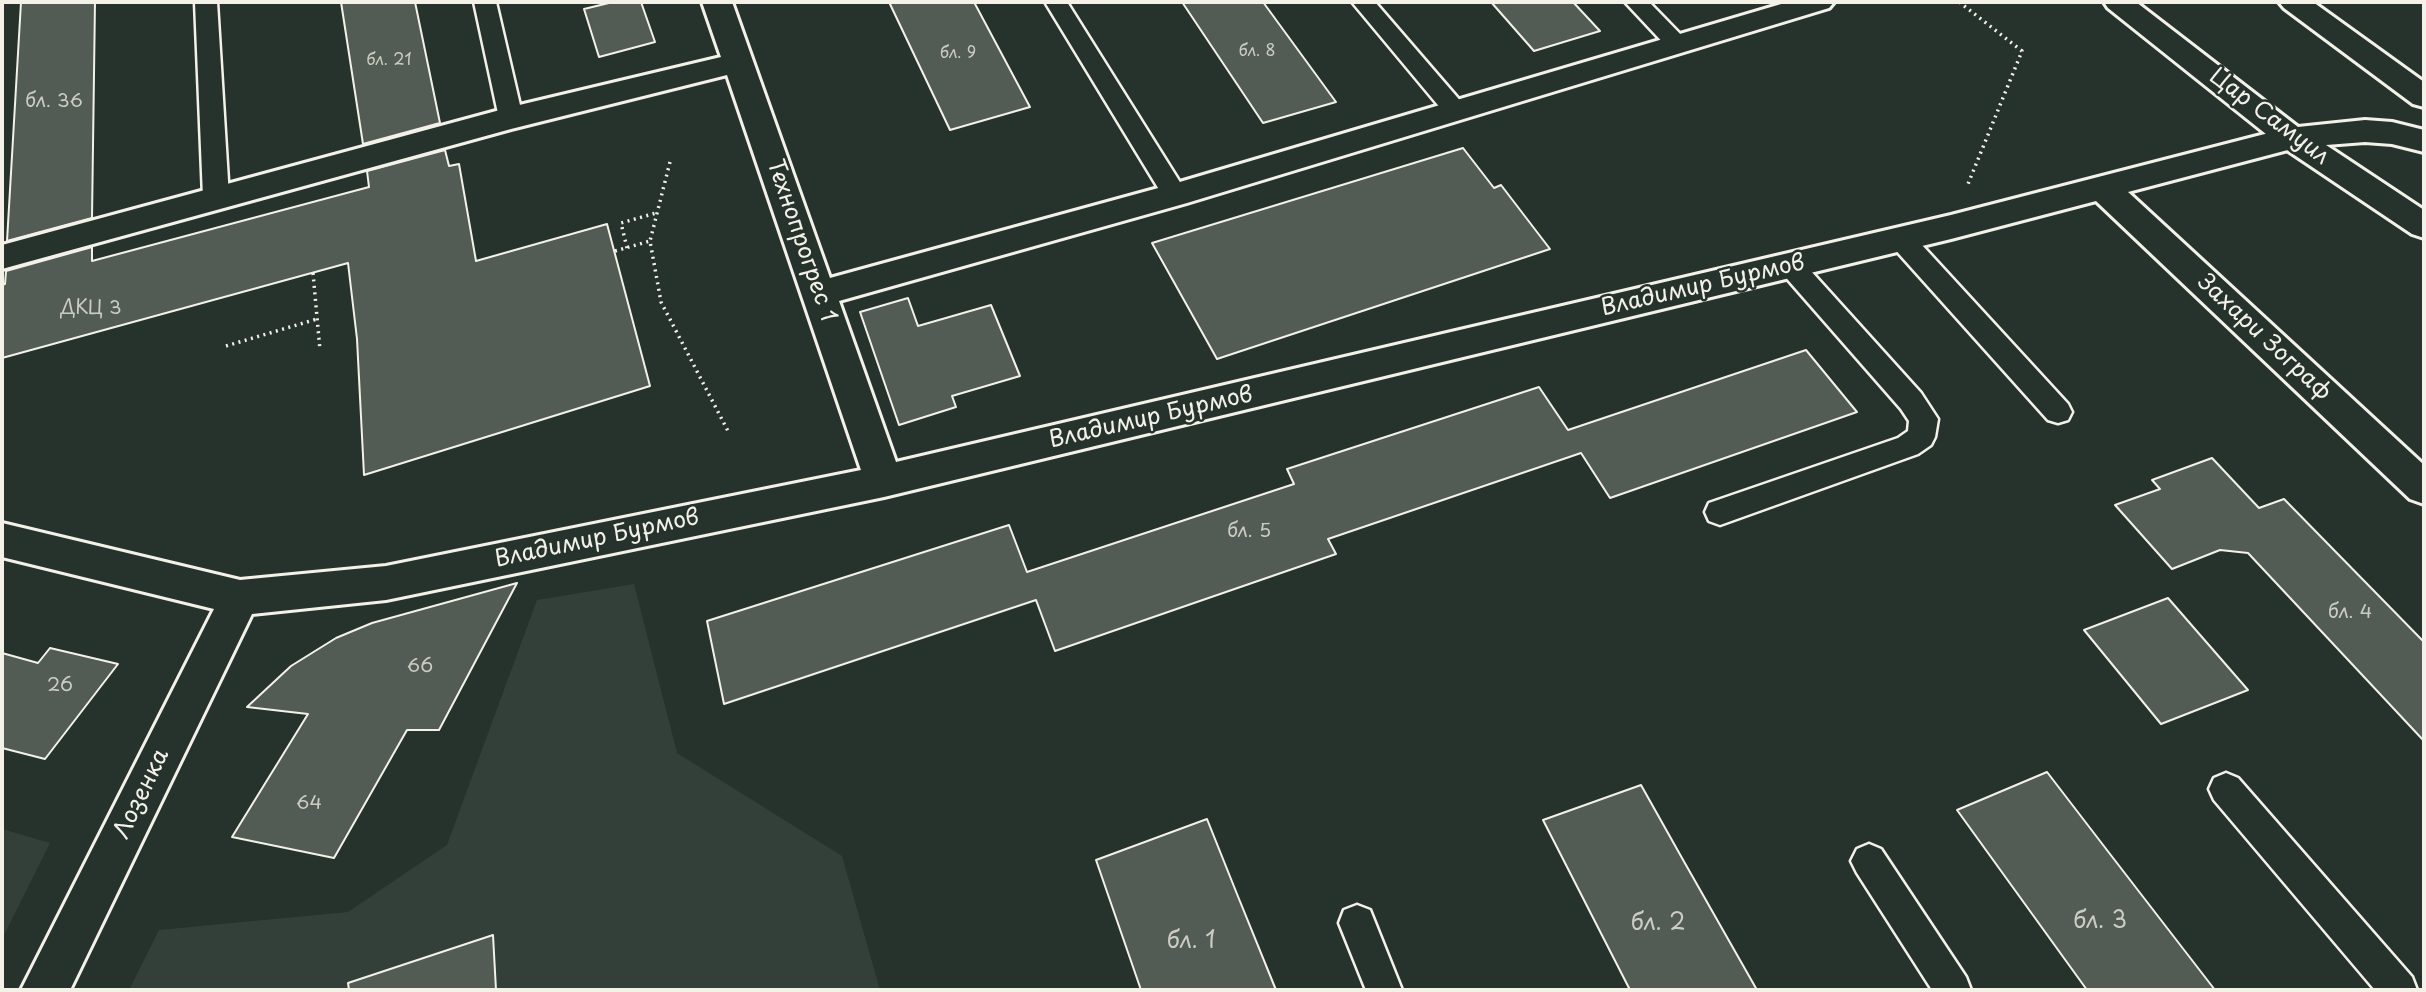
<!DOCTYPE html>
<meta charset="utf-8">
<style>
body{margin:0}
#map{position:relative;width:2426px;height:992px;overflow:hidden;background:#26332d;font-family:"Playpen Sans",sans-serif}
canvas{display:block}
.frame{position:absolute;inset:0;border:4px solid #f4f1e8;pointer-events:none}
</style>
<div id="map">
<canvas width="2426" height="992"></canvas>
<div class="frame"></div>
</div>
<script>
const g = document.querySelector('canvas').getContext('2d');
g.lineJoin = 'round';
function fill(path, color) { g.fillStyle = color; g.fill(path, 'evenodd'); }
const shape = rows => new Path2D(rows.map(r => 'M' + r).join(''));
function trace(path, color, width, dash) { g.strokeStyle = color; g.lineWidth = width; g.lineCap = dash ? 'butt' : 'round'; g.setLineDash(dash || []); g.stroke(path); }
function label(font, color, halo, rows, align = 'center') {
  g.font = font + ' "Playpen Sans",sans-serif'; g.lineWidth = 5; g.setLineDash([]); g.textBaseline = 'middle'; g.strokeStyle = halo; g.fillStyle = color; for (const [text, x, y, turn = 0] of rows) {
    g.save(); g.translate(x, y); g.rotate((+turn || 0) * Math.PI / 180); g.textAlign = isNaN(turn) ? turn : align; if (halo) g.strokeText(text, 0, 0); g.fillText(text, 0, 0); g.restore();
  }
}
fill(shape([
 [634,584,677,753,842,856,880,990,129,990,159,930,348,912,447,845,537,600],
 [2,829,50,843,2,939]
]), '#333f39');
const building = shape([
 [21,2,95,2,92,218,7,241,21,2],
 [341,2,415,2,440,123,363,144,341,2],
 [613,2,641,2,655,42,599,57,584,9,613,2],
 [889,2,974,2,1030,107,950,130,889,2],
 [1182,2,1263,2,1336,102,1263,123,1182,2],
 [1491,2,1573,2,1600,31,1534,51,1491,2],
 [1463,148,1494,188,1501,185,1550,249,1217,359,1152,243,1463,148],
 [445,150,449,166,459,164,476,261,607,224,650,386,364,475,357,339,348,263,2,358,2,285,5,284,6,271,92,247,92,261,369,187,367,171,445,150],
 [908,298,918,326,991,305,1020,376,952,396,956,407,899,425,860,312,908,298],
 [1806,350,1857,412,1610,498,1581,453,1328,539,1336,554,1055,651,1036,600,724,704,707,621,1009,525,1027,572,1294,484,1287,469,1539,387,1568,430,1806,350],
 [2212,458,2259,508,2284,499,2424,642,2424,741,2248,553,2220,550,2172,569,2115,505,2160,489,2152,480,2212,458],
 [517,583,439,730,407,730,334,858,232,837,308,714,247,707,291,666,336,638,372,623,517,583],
 [2168,598,2248,690,2161,724,2084,630,2168,598],
 [50,648,118,664,45,759,2,748,2,653,38,663,50,648],
 [2047,772,2110,854,2215,990,2087,990,1957,810,2047,772],
 [1641,785,1682,858,1757,990,1630,990,1543,820,1641,785],
 [1207,819,1237,894,1276,990,1141,990,1096,860,1207,819],
 [493,935,496,990,349,990,348,983,493,935]
]);
fill(building, '#525c55');
trace(building, '#f4f1e8', 2);
const service = shape([
 [195,2,217,2,229,197,225,203,216,206,207,203,203,197,195,2],
 [474,2,496,2,523,118,520,124,511,126,502,124,499,118,474,2],
 [1045,2,1067,2,1188,195,1184,201,1175,204,1166,201,1045,2],
 [1352,2,1375,2,1463,104,1467,110,1463,116,1455,118,1447,116,1352,2],
 [1625,2,1649,2,1685,39,1689,44,1685,49,1677,51,1669,49,1625,2],
 [1901,230,1910,232,2068,404,2072,412,2068,420,2058,423,2048,420,1892,246,1888,239,1892,232,1901,230],
 [1791,256,1800,259,1921,393,1938,419,1935,437,1931,445,1918,454,1720,525,1709,521,1705,512,1709,503,1898,438,1908,431,1909,421,1901,409,1782,273,1778,266,1782,259,1791,256],
 [2226,773,2238,778,2412,977,2417,990,2375,990,2214,800,2209,789,2214,778,2226,773],
 [1869,844,1881,849,1966,977,1971,990,1932,990,1857,873,1851,861,1857,849,1869,844],
 [1357,905,1370,910,1402,990,1366,990,1339,923,1344,910,1357,905]
]);
const minor = shape([
 [702,2,732,2,830,278,1173,184,1788,2,1834,2,1829,8,1187,203,839,301,896,462,1951,215,2292,127,2303,130,2308,138,2303,146,2128,192,2424,465,2424,504,2410,499,2096,201,1951,239,884,497,386,600,252,614,70,990,21,990,214,609,2,557,2,523,240,580,386,566,861,470,727,75,511,129,2,269,2,245,511,107,721,57,702,2]
]);
const tertiary = shape([
 [2104,2,2136,2,2298,127,2365,120,2392,122,2424,130,2424,152,2392,144,2365,142,2326,145,2424,210,2424,238,2412,234,2281,146,2108,8,2104,2],
 [2279,2,2313,2,2424,82,2424,107,2413,104,2284,8,2279,2]
]);
trace(service, '#f4f1e8', 5);
trace(minor, '#f4f1e8', 6);
trace(tertiary, '#f4f1e8', 6);
trace(shape([
 [1959,2,2022,51,1968,184],
 [670,162,650,241,661,302,729,433],
 [627,248,621,223,656,213],
 [615,251,650,241],
 [313,273,320,350],
 [226,346,317,319]
]), '#f4f1e8', 3.5, [2, 4.5]);
fill(service, '#26332d');
fill(minor, '#26332d');
fill(tertiary, '#26332d');
label('16px', '#ccccc3', null, [
 ["бл. 8",1257,52],
 ["бл. 9",958,54],
 ["бл. 21",389,61]
]);
label('19px', '#ccccc3', null, [
 ["бл. 36",54,102],
 ["ДКЦ 3",91,309],
 ["бл. 5",1249,532],
 ["бл. 4",2350,613],
 ["66",420,667],
 ["26",60,686],
 ["64",309,804]
]);
label('23px', '#f4f1e8', '#26332d', [
 ["Цар Самуил",2269,117,37],
 ["Технопрогрес 1",801,241,71],
 ["Владимир Бурмов",1703,286,-13],
 ["Захари Зограф",2264,338,43],
 ["Владимир Бурмов",1151,418,-13],
 ["Владимир Бурмов",597,539,-12],
 ["Лозенка",142,794,-64]
]);
label('23px', '#ccccc3', null, [
 ["бл. 3",2100,922],
 ["бл. 2",1658,924],
 ["бл. 1",1191,942]
]);
</script>
